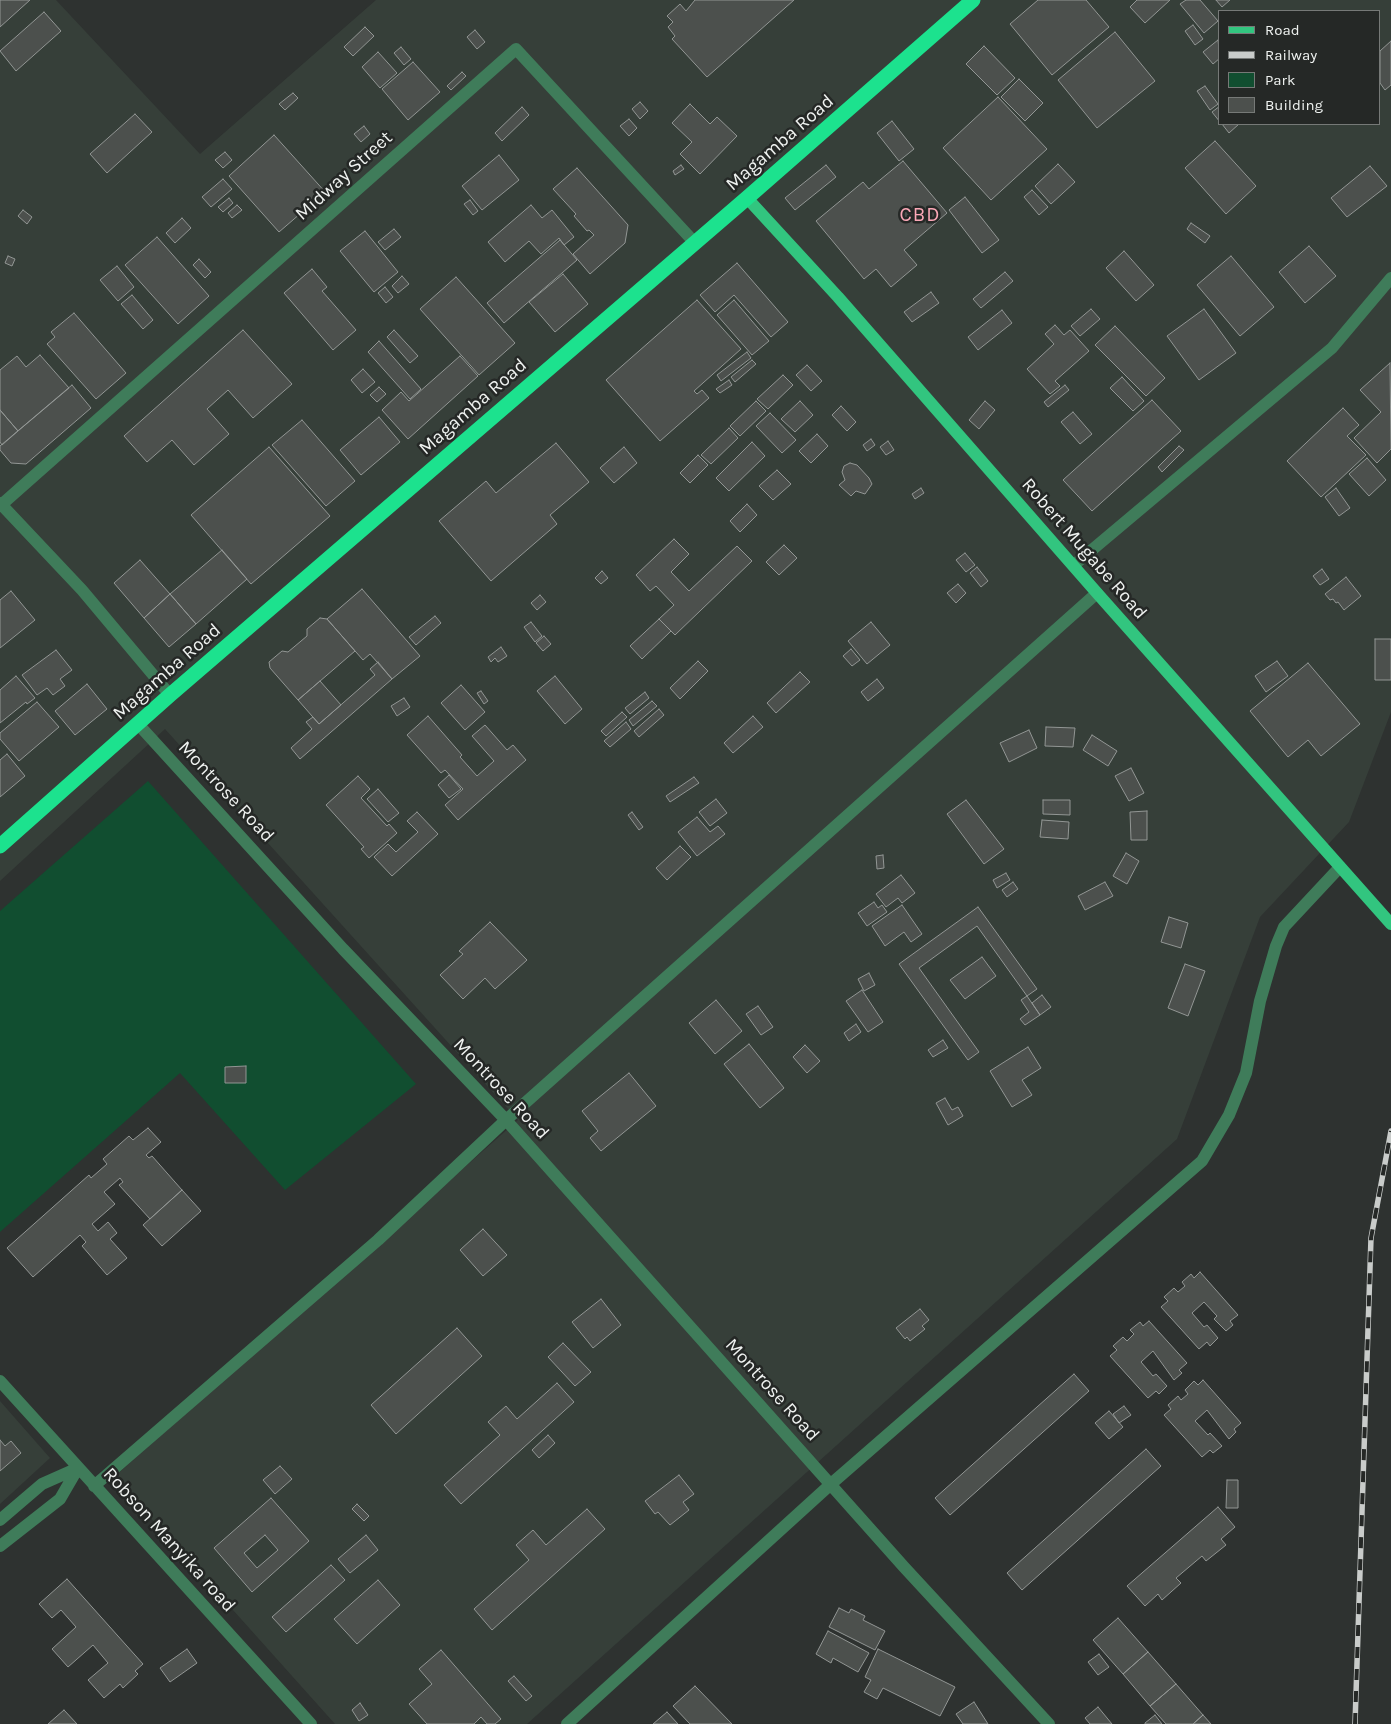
<!DOCTYPE html>
<style>
body{margin:0}
#map{position:relative;width:1391px;height:1724px;overflow:hidden;background:#2e3230;font-family:Karla,sans-serif}
canvas{display:block}
.legend{position:absolute;left:1218px;top:10px;width:162px;height:115px;box-sizing:border-box;background:#252826;border:1px solid #767977;margin:0;padding:6px 9px;list-style:none;font-size:15px;color:#eff2f0}
.legend li{display:flex;align-items:center;gap:10px;height:25px}
.legend b{width:25px;border:1px solid #767977}
</style>
<div id="map">
<canvas width="1391" height="1724"></canvas>
<ul class="legend">
<li><b style="height:6px;background:#32c57f"></b>Road</li>
<li><b style="height:6px;background:#c9ccca"></b>Railway</li>
<li><b style="height:14px;background:#114e30"></b>Park</li>
<li><b style="height:14px;background:#4c504d"></b>Building</li>
</ul>
</div>
<script>
const g = document.querySelector('canvas').getContext('2d');
g.lineJoin = 'round';
function fill(path, color) { g.fillStyle = color; g.fill(path, 'evenodd'); }
const shape = rows => new Path2D(rows.map(r => 'M' + r).join(''));
function trace(path, color, width, dash) { g.strokeStyle = color; g.lineWidth = width; g.lineCap = dash ? 'butt' : 'round'; g.setLineDash(dash || []); g.stroke(path); }
function label(font, color, halo, rows, align = 'center') {
  g.font = font + ' Karla,sans-serif'; g.lineWidth = 5; g.setLineDash([]); g.textBaseline = 'middle'; g.strokeStyle = halo; g.fillStyle = color; for (const [text, x, y, turn = 0] of rows) {
    g.save(); g.translate(x, y); g.rotate((+turn || 0) * Math.PI / 180); g.textAlign = isNaN(turn) ? turn : align; if (halo) g.strokeText(text, 0, 0); g.fillText(text, 0, 0); g.restore();
  }
}
fill(shape([
 [0,0,56,0,200,154,376,0,1391,0,1391,712,1349,822,1260,917,1177,1139,527,1724,335,1724,114,1477,518,1120,165,729,0,881],
 [1220,11,1380,11,1380,124,1220,124],
 [0,1401,50,1458,0,1504]
]), '#363f39');
fill(shape([
 [148,781,416,1084,285,1190,180,1073,0,1232,0,911]
]), '#114e30');
const building = shape([
 [0,0,30,0,0,27,0,0],
 [695,0,794,0,707,77,672,39,675,36,668,27,673,22,667,16,680,4,686,11,695,0],
 [1038,0,1086,0,1109,27,1052,75,1010,24,1038,0],
 [1137,0,1170,0,1145,23,1130,7,1137,0],
 [1186,0,1200,0,1218,21,1204,33,1180,4,1186,0],
 [1216,0,1230,0,1222,7,1216,0],
 [44,12,61,31,16,71,0,51,44,12],
 [1193,25,1203,39,1195,45,1185,31,1193,25],
 [365,27,374,36,353,56,344,47,365,27],
 [475,30,485,42,477,49,467,37,475,30],
 [1115,32,1155,81,1097,128,1058,80,1115,32],
 [1218,40,1220,58,1213,64,1203,52,1218,40],
 [1391,41,1391,85,1385,90,1380,83,1380,51,1391,41],
 [984,46,1015,78,997,95,966,64,984,46],
 [401,47,411,59,404,65,394,53,401,47],
 [378,52,397,73,380,88,362,67,378,52],
 [413,62,440,92,408,120,382,89,413,62],
 [462,72,466,76,451,90,447,86,462,72],
 [1019,79,1043,103,1025,121,1001,97,1019,79],
 [1205,86,1218,104,1210,110,1197,91,1205,86],
 [293,93,298,98,285,110,279,104,293,93],
 [998,97,1047,149,991,200,943,148,998,97],
 [640,102,648,111,640,119,632,109,640,102],
 [690,104,710,124,717,117,737,136,700,174,680,154,692,142,672,123,690,104],
 [1220,106,1220,122,1212,112,1220,106],
 [522,107,529,115,502,141,495,133,522,107],
 [135,114,152,132,107,173,90,154,135,114],
 [629,119,637,128,629,136,620,126,629,119],
 [892,121,914,149,899,161,877,133,892,121],
 [1222,124,1239,124,1229,133,1222,124],
 [364,126,370,134,361,142,354,134,364,126],
 [274,135,327,194,303,215,301,213,279,232,229,176,274,135],
 [1215,141,1256,186,1226,214,1185,168,1215,141],
 [225,152,232,160,223,168,215,160,225,152],
 [499,155,519,180,482,210,462,186,499,155],
 [903,161,947,213,904,250,917,265,891,287,876,269,864,279,816,221,863,182,869,189,903,161],
 [1058,164,1075,182,1051,204,1035,186,1058,164],
 [681,165,684,169,675,175,673,171,681,165],
 [826,165,836,177,795,210,785,198,826,165],
 [1370,166,1387,186,1347,217,1331,198,1370,166],
 [577,168,628,225,625,243,590,274,573,254,594,235,589,230,587,231,574,216,576,214,553,189,577,168],
 [223,179,232,189,211,207,202,197,223,179],
 [1032,190,1048,207,1039,215,1024,197,1032,190],
 [965,197,999,240,982,253,949,210,965,197],
 [229,198,233,203,223,212,218,207,229,198],
 [470,200,478,211,473,215,464,204,470,200],
 [237,205,242,210,232,218,228,213,237,205],
 [531,205,542,218,552,210,574,237,564,245,559,238,541,254,529,241,505,262,488,242,531,205],
 [23,210,32,217,27,224,18,216,23,210],
 [182,218,191,228,175,243,166,233,182,218],
 [1191,223,1210,236,1205,243,1187,229,1191,223],
 [394,229,401,237,385,250,378,242,394,229],
 [365,231,398,272,374,292,340,251,365,231],
 [157,237,209,296,178,324,125,265,157,237],
 [560,240,577,260,504,323,487,303,560,240],
 [1309,246,1336,276,1305,303,1279,272,1309,246],
 [1124,251,1154,285,1136,301,1106,268,1124,251],
 [8,256,15,259,12,266,5,263,8,256],
 [1231,256,1274,307,1240,336,1197,285,1231,256],
 [199,259,211,272,205,278,193,265,199,259],
 [737,263,788,322,771,337,734,295,715,312,700,295,737,263],
 [117,266,134,287,118,301,100,280,117,266],
 [312,269,327,287,322,291,356,330,333,350,284,293,312,269],
 [1005,272,1013,281,981,308,973,299,1005,272],
 [563,274,588,304,555,332,529,302,563,274],
 [402,276,409,284,398,293,392,286,402,276],
 [456,277,515,343,479,375,420,309,456,277],
 [385,287,393,297,386,303,378,293,385,287],
 [931,292,939,303,912,322,904,312,931,292],
 [132,295,153,320,143,329,121,304,132,295],
 [697,300,741,349,694,391,697,394,702,390,709,398,660,441,606,380,697,300],
 [734,300,769,341,752,355,717,315,734,300],
 [1091,309,1100,319,1080,336,1071,326,1091,309],
 [1204,309,1236,353,1199,380,1167,336,1204,309],
 [1002,310,1012,323,978,350,968,337,1002,310],
 [74,313,126,373,96,399,47,344,55,337,51,332,74,313],
 [1055,325,1064,335,1070,330,1089,351,1055,381,1060,386,1050,394,1027,369,1054,344,1045,334,1055,325],
 [1115,326,1165,378,1146,396,1095,345,1115,326],
 [243,330,292,384,253,418,228,390,207,409,229,434,194,465,172,440,147,462,124,436,243,330],
 [394,330,418,356,410,363,387,337,394,330],
 [379,341,421,389,410,399,368,352,379,341],
 [747,352,751,358,721,381,717,375,747,352],
 [40,355,69,388,18,431,0,410,0,370,17,356,26,367,40,355],
 [460,356,478,376,408,439,382,410,401,392,409,401,460,356],
 [752,360,756,364,735,382,731,377,752,360],
 [1390,363,1391,449,1377,463,1354,438,1381,412,1360,390,1390,363],
 [807,365,822,381,811,391,796,375,807,365],
 [363,369,375,382,362,393,351,380,363,369],
 [783,375,793,385,768,409,757,399,783,375],
 [1122,377,1144,401,1133,411,1110,388,1122,377],
 [729,380,732,385,720,393,716,389,729,380],
 [72,385,91,408,26,464,11,463,0,450,0,446,72,385],
 [1065,385,1069,390,1048,407,1044,402,1065,385],
 [379,387,386,394,377,402,370,395,379,387],
 [1152,400,1181,431,1092,511,1063,480,1152,400],
 [756,401,766,411,740,436,730,426,756,401],
 [800,401,813,415,795,432,781,419,800,401],
 [985,401,995,410,979,429,969,420,985,401],
 [841,406,856,422,847,431,832,415,841,406],
 [1343,408,1359,425,1347,436,1366,455,1321,497,1287,461,1343,408],
 [0,410,18,431,2,445,0,442,0,410],
 [1073,412,1092,434,1080,444,1061,422,1073,412],
 [770,413,796,440,782,453,756,426,770,413],
 [379,417,400,442,361,475,340,450,379,417],
 [302,420,355,481,326,506,272,445,302,420],
 [729,428,738,438,711,464,701,455,729,428],
 [817,434,828,446,811,463,799,451,817,434],
 [871,439,875,445,867,451,863,445,871,439],
 [888,441,894,450,886,455,880,447,888,441],
 [752,442,765,456,729,491,716,478,752,442],
 [556,443,589,482,550,515,557,524,491,581,439,521,486,481,496,493,556,443],
 [1179,446,1184,450,1162,472,1158,467,1179,446],
 [269,447,330,516,251,584,191,515,269,447],
 [624,447,637,463,614,483,600,468,624,447],
 [698,455,708,465,690,483,680,473,698,455],
 [1367,458,1386,480,1369,496,1349,474,1367,458],
 [850,463,857,465,869,478,872,484,865,494,856,491,851,496,839,485,845,480,842,472,844,466,850,463],
 [777,470,791,484,773,500,759,486,777,470],
 [921,488,924,493,915,499,912,494,921,488],
 [1336,488,1350,508,1339,516,1325,497,1336,488],
 [747,504,757,515,740,532,730,521,747,504],
 [674,539,689,554,671,572,689,591,737,546,752,561,675,635,659,619,674,605,656,586,650,591,636,575,674,539],
 [784,545,797,558,779,575,766,562,784,545],
 [222,550,247,579,196,624,170,594,222,550],
 [965,553,975,565,966,572,956,560,965,553],
 [140,560,170,594,144,618,114,583,140,560],
 [977,567,988,581,981,587,970,573,977,567],
 [1322,569,1329,579,1320,585,1313,576,1322,569],
 [602,571,608,578,601,584,595,578,602,571],
 [1346,577,1361,596,1344,610,1338,602,1336,603,1333,599,1330,600,1325,594,1346,577],
 [958,584,966,593,956,603,947,593,958,584],
 [362,589,420,656,392,679,370,654,363,660,327,619,362,589],
 [11,591,35,620,0,648,0,600,11,591],
 [170,594,196,624,169,647,144,618,170,594],
 [540,595,546,602,537,610,531,603,540,595],
 [435,616,441,623,416,645,409,637,435,616],
 [320,618,327,619,355,651,298,700,270,668,269,662,282,651,288,652,307,636,307,629,320,618],
 [659,619,671,631,642,659,630,646,659,619],
 [531,622,542,636,535,642,524,627,531,622],
 [871,622,890,645,867,664,848,641,871,622],
 [544,636,551,644,543,651,536,643,544,636],
 [1375,639,1391,639,1391,680,1375,680,1375,639],
 [501,647,507,656,498,662,495,658,491,662,488,657,501,647],
 [851,649,860,660,852,666,843,656,851,649],
 [56,650,72,670,60,679,65,686,53,695,47,688,37,695,22,675,56,650],
 [698,661,708,671,680,699,670,688,698,661],
 [1277,661,1288,676,1266,692,1255,676,1277,661],
 [378,662,392,679,300,759,291,748,312,729,306,722,313,717,319,724,375,675,370,669,378,662],
 [1308,663,1360,724,1321,756,1308,740,1288,757,1250,711,1308,663],
 [800,672,810,682,776,713,767,703,800,672],
 [16,676,35,698,27,704,26,702,0,723,0,690,16,676],
 [555,676,582,709,565,724,537,691,555,676],
 [877,679,884,688,868,701,861,692,877,679],
 [320,681,341,705,319,724,298,700,320,681],
 [87,684,107,709,75,735,55,711,87,684],
 [461,685,485,712,465,730,441,703,461,685],
 [481,691,488,701,484,704,477,693,481,691],
 [645,692,649,698,630,714,625,708,645,692],
 [404,698,410,707,397,716,391,706,404,698],
 [652,701,657,706,633,726,629,720,652,701],
 [37,702,59,727,19,761,0,739,0,733,37,702],
 [659,709,664,715,639,737,634,731,659,709],
 [622,712,627,717,606,736,601,731,622,712],
 [428,716,462,755,460,757,477,776,494,761,472,736,485,725,507,750,513,745,526,760,458,820,445,805,463,789,445,770,441,773,407,735,428,716],
 [753,716,763,727,733,753,724,743,753,716],
 [626,722,631,729,610,747,604,741,626,722],
 [1046,727,1075,728,1073,747,1045,746,1046,727],
 [1029,730,1037,748,1009,762,1000,743,1029,730],
 [1092,735,1117,751,1108,766,1083,750,1092,735],
 [7,754,25,776,0,797,0,760,7,754],
 [1131,768,1144,793,1129,801,1115,776,1131,768],
 [449,775,461,789,449,798,438,785,449,775],
 [358,776,370,789,361,798,387,826,389,824,397,833,369,858,361,849,364,847,326,805,358,776],
 [694,777,699,783,670,802,666,796,694,777],
 [378,789,399,813,388,822,367,799,378,789],
 [716,799,727,813,710,826,699,812,716,799],
 [966,800,1004,849,984,864,947,814,966,800],
 [1043,800,1070,800,1070,815,1043,814,1043,800],
 [1147,811,1147,840,1131,840,1130,812,1147,811],
 [417,812,438,834,392,876,374,857,388,844,396,852,418,832,407,821,417,812],
 [632,812,643,827,639,830,628,815,632,812],
 [697,817,710,832,718,826,725,834,697,856,678,832,697,817],
 [1042,820,1069,822,1068,839,1040,837,1042,820],
 [680,846,691,857,667,880,656,868,680,846],
 [1126,853,1139,861,1127,884,1113,876,1126,853],
 [883,855,884,868,877,869,876,856,883,855],
 [1006,873,1010,880,997,888,993,880,1006,873],
 [901,875,915,893,902,903,898,898,886,907,876,894,901,875],
 [1013,882,1018,889,1007,897,1002,890,1013,882],
 [1105,882,1113,896,1085,910,1078,896,1105,882],
 [874,902,878,908,882,905,887,912,867,926,858,913,874,902],
 [902,905,922,934,911,942,904,932,885,946,872,926,902,905],
 [978,907,1037,989,1027,996,977,926,919,968,979,1052,968,1060,899,964,978,907],
 [1169,917,1188,923,1181,948,1161,942,1169,917],
 [490,922,527,960,495,989,485,978,463,999,440,975,463,954,459,951,490,922],
 [982,957,996,976,965,999,950,980,982,957],
 [1185,964,1205,971,1188,1016,1168,1008,1185,964],
 [869,973,875,985,864,991,858,979,869,973],
 [862,990,883,1022,868,1032,846,1001,862,990],
 [1042,995,1051,1007,1040,1015,1032,1003,1042,995],
 [1027,996,1040,1015,1025,1025,1020,1019,1029,1012,1021,1000,1027,996],
 [716,1000,742,1031,715,1054,689,1023,716,1000],
 [758,1006,773,1027,761,1035,746,1014,758,1006],
 [856,1024,861,1032,849,1041,844,1033,856,1024],
 [943,1040,948,1048,933,1057,928,1050,943,1040],
 [749,1044,784,1088,760,1108,724,1064,749,1044],
 [805,1045,820,1061,807,1073,793,1057,805,1045],
 [1028,1047,1041,1068,1022,1080,1032,1095,1012,1107,990,1071,1028,1047],
 [246,1066,246,1083,225,1083,225,1067,246,1066],
 [629,1073,656,1106,601,1151,590,1138,598,1131,582,1111,629,1073],
 [945,1098,952,1110,958,1107,963,1116,948,1125,936,1103,945,1098],
 [148,1128,161,1142,146,1155,149,1158,152,1156,182,1190,150,1219,119,1185,123,1182,120,1178,104,1192,115,1204,92,1224,98,1231,108,1222,117,1233,110,1239,127,1258,107,1275,82,1246,86,1242,80,1235,33,1277,7,1248,89,1175,91,1178,107,1164,103,1159,129,1136,133,1140,148,1128],
 [182,1190,201,1211,162,1246,143,1225,182,1190],
 [483,1229,507,1255,483,1276,460,1250,483,1229],
 [1200,1272,1238,1315,1230,1321,1233,1325,1226,1331,1214,1319,1217,1316,1204,1302,1192,1313,1204,1327,1207,1325,1218,1338,1210,1346,1207,1342,1199,1349,1161,1307,1168,1301,1164,1297,1174,1288,1178,1292,1185,1286,1182,1282,1191,1274,1194,1278,1200,1272],
 [601,1299,621,1325,593,1348,572,1322,601,1299],
 [920,1309,929,1320,922,1326,925,1329,910,1341,907,1337,905,1339,896,1328,920,1309],
 [1149,1321,1187,1363,1179,1370,1182,1373,1174,1380,1153,1351,1141,1362,1153,1376,1156,1374,1167,1386,1159,1394,1156,1391,1148,1398,1110,1356,1117,1350,1113,1346,1123,1337,1127,1341,1134,1334,1130,1330,1140,1322,1143,1326,1149,1321],
 [457,1328,482,1356,396,1434,371,1405,457,1328],
 [563,1343,591,1372,575,1386,548,1357,563,1343],
 [1074,1374,1089,1391,950,1515,935,1498,1074,1374],
 [1203,1380,1241,1423,1234,1429,1236,1432,1229,1439,1207,1410,1195,1421,1208,1435,1210,1433,1222,1446,1213,1453,1210,1450,1202,1457,1164,1415,1171,1409,1168,1405,1178,1396,1181,1400,1188,1394,1185,1390,1194,1381,1198,1385,1203,1380],
 [557,1383,574,1402,461,1504,444,1485,500,1435,488,1422,506,1406,517,1419,557,1383],
 [1124,1406,1131,1415,1119,1423,1113,1414,1124,1406],
 [1109,1411,1123,1427,1109,1439,1095,1423,1109,1411],
 [548,1435,555,1443,539,1458,532,1450,548,1435],
 [0,1440,5,1446,11,1441,21,1453,0,1471,0,1440],
 [1146,1449,1161,1466,1022,1590,1007,1573,1146,1449],
 [280,1466,292,1479,275,1494,263,1480,280,1466],
 [679,1475,694,1494,683,1502,689,1510,670,1525,658,1512,655,1514,645,1501,679,1475],
 [1227,1480,1238,1480,1238,1508,1226,1508,1227,1480],
 [271,1498,309,1541,252,1592,214,1548,271,1498],
 [265,1535,278,1550,257,1568,244,1553,265,1535],
 [357,1504,369,1516,364,1521,352,1509,357,1504],
 [1218,1507,1235,1527,1221,1539,1226,1545,1206,1561,1202,1556,1176,1578,1181,1583,1162,1600,1158,1594,1145,1606,1127,1586,1218,1507],
 [587,1509,605,1529,492,1630,474,1609,529,1560,516,1545,533,1530,546,1545,587,1509],
 [366,1535,378,1550,350,1573,338,1559,366,1535],
 [331,1565,345,1580,286,1632,272,1617,331,1565],
 [67,1579,143,1664,135,1671,138,1674,123,1688,120,1684,104,1698,88,1680,108,1663,93,1645,68,1667,52,1649,76,1627,61,1610,52,1618,39,1604,67,1579],
 [378,1580,400,1605,357,1644,334,1619,378,1580],
 [839,1608,849,1613,851,1609,865,1616,863,1620,885,1631,875,1650,829,1627,839,1608],
 [1118,1618,1148,1652,1123,1674,1093,1640,1118,1618],
 [828,1631,869,1653,858,1672,833,1658,831,1663,816,1654,828,1631],
 [187,1649,197,1663,170,1682,160,1668,187,1649],
 [878,1649,955,1687,940,1716,883,1688,877,1699,864,1692,871,1680,865,1677,878,1649],
 [441,1650,501,1719,495,1724,487,1724,481,1717,474,1724,427,1724,409,1704,432,1684,419,1669,441,1650],
 [1148,1652,1176,1684,1150,1706,1123,1674,1148,1652],
 [1099,1654,1109,1667,1098,1675,1088,1662,1099,1654],
 [514,1676,532,1696,526,1701,508,1681,514,1676],
 [1176,1684,1203,1715,1193,1724,1166,1724,1150,1706,1176,1684],
 [695,1686,732,1724,690,1724,673,1706,695,1686],
 [974,1702,988,1724,963,1724,956,1714,974,1702],
 [360,1703,368,1715,359,1721,352,1710,360,1703],
 [1098,1707,1112,1724,1090,1724,1085,1718,1098,1707],
 [64,1710,77,1724,48,1724,64,1710],
 [667,1712,678,1724,653,1724,667,1712],
 [1155,1715,1162,1724,1145,1724,1145,1723,1155,1715],
 [1203,1715,1211,1724,1193,1724,1203,1715]
]);
fill(building, '#4c504d');
trace(building, '#929694', 1);
trace(shape([
 [0,503,82,590,170,695],
 [0,506,516,49,695,243],
 [1074,565,1332,348,1391,278],
 [138,724,343,949,506,1120,904,1567,1049,1724],
 [0,1381,311,1724],
 [94,1486,378,1240,506,1120,1097,593],
 [0,1520,42,1484,78,1468],
 [0,1546,60,1499,78,1468],
 [567,1724,831,1484,1202,1161,1229,1115,1246,1073,1260,1001,1276,946,1284,927,1340,867]
]), '#3f7c5a', 12);
trace(shape([
 [747,198,838,297,1097,593,1391,924]
]), '#32c57f', 12);
trace(shape([
 [0,846,170,695,747,198,973,0]
]), '#1ce28e', 15);
const rail = shape([
 [1355,1724,1371,1238,1391,1131]
]);
trace(rail, '#c9ccca', 5.5);
trace(rail, '#252826', 4, [11]);
label('19px', '#eff2f0', '#252826', [
 ["Magamba Road",780,143,-41],
 ["Midway Street",344,176,-42],
 ["Magamba Road",473,407,-41],
 ["Robert Mugabe Road",1084,549,49],
 ["Magamba Road",167,672,-41],
 ["Montrose Road",226,792,47],
 ["Montrose Road",501,1089,47],
 ["Montrose Road",772,1390,48],
 ["Robson Manyika road",169,1540,48]
]);
g.letterSpacing = '1px';
label('20px', '#fba8b7', '#252826', [
 ["CBD",920,215]
]);
g.letterSpacing = '0px';
</script>
